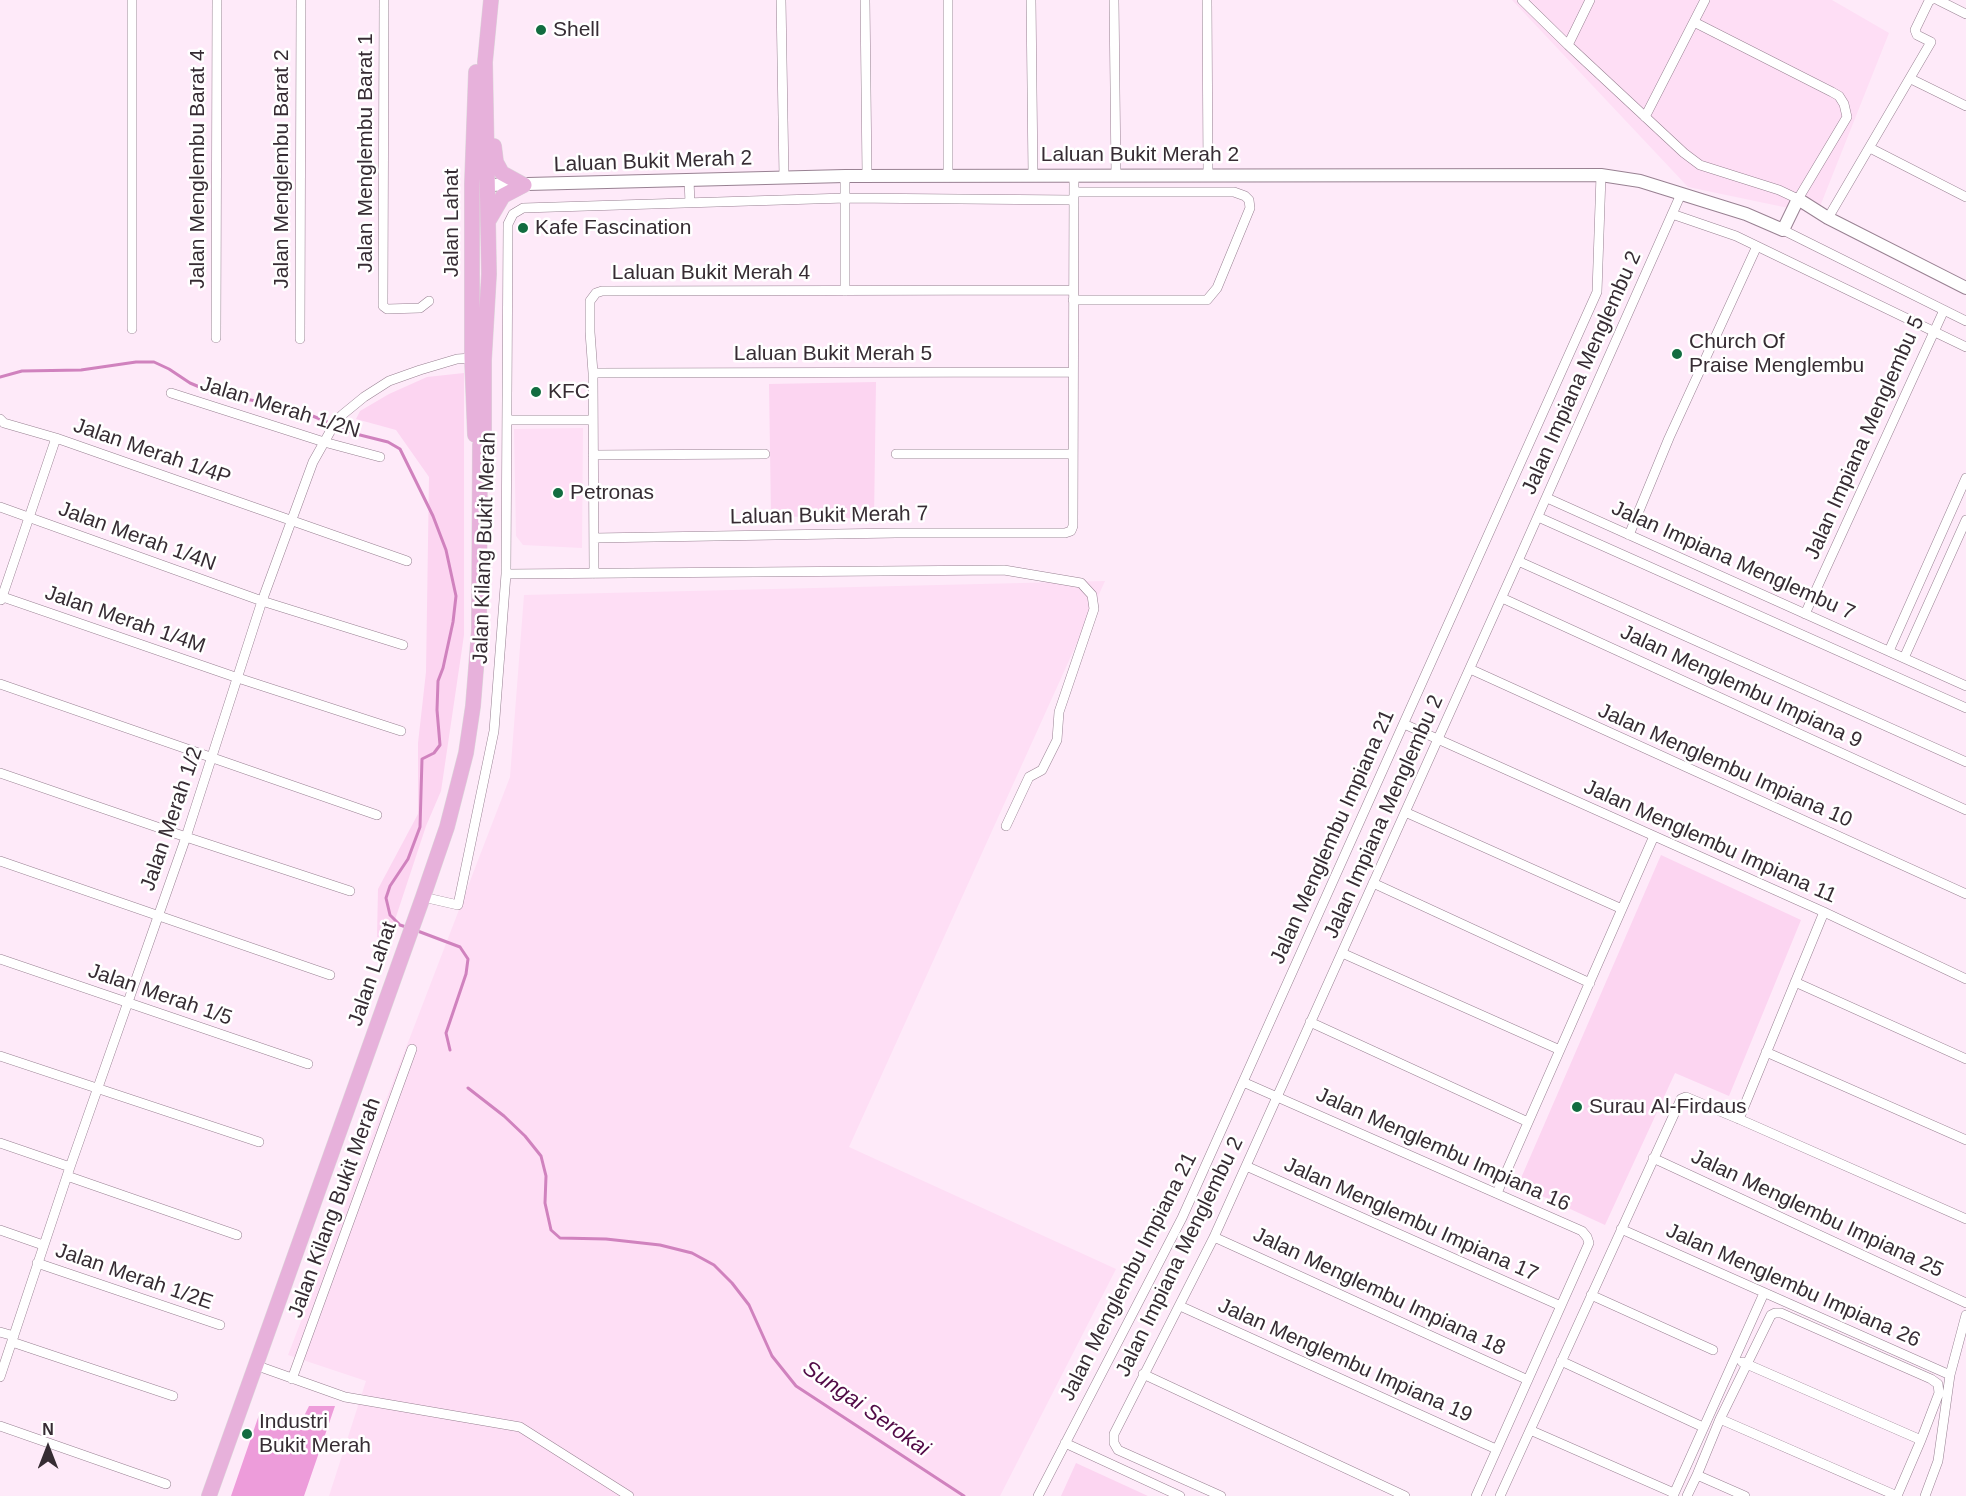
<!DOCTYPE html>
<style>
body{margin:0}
#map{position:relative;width:1966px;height:1496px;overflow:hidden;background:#feeaf9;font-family:Helvetica,sans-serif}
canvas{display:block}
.north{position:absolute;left:18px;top:1418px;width:60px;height:60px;-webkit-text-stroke:4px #fff;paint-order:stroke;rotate:0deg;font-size:16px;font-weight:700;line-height:24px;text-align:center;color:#362c33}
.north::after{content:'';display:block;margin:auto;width:21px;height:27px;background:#362c33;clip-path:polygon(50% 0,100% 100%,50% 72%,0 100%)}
</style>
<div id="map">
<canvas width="1966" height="1496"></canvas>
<div class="north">N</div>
</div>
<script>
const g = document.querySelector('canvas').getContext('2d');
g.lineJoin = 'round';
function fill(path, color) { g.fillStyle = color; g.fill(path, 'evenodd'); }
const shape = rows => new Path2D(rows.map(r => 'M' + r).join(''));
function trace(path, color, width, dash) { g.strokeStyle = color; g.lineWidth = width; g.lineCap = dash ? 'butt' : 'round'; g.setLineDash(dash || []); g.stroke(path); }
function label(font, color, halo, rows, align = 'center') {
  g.font = font + ' Helvetica,sans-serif'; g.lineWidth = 5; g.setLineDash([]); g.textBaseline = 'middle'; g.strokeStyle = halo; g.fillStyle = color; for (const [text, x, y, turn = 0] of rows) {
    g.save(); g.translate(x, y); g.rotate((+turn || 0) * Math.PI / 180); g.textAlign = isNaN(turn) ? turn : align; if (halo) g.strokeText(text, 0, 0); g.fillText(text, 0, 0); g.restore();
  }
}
fill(shape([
 [1512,0,1832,0,1889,33,1817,214,1688,187],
 [583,428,582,548,523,545,516,536,514,429],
 [1105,581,849,1147,1116,1269,1000,1496,329,1496,366,1381,288,1355,510,777,524,595]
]), '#fedef5');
fill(shape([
 [464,373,464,635,441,791,426,826,389,938,377,937,378,889,418,814,418,743,426,672,429,477,396,430,356,419,360,411,389,394,427,377],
 [876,382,874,519,771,516,769,384],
 [1661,855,1801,920,1729,1096,1675,1073,1605,1225,1518,1185],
 [1076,1463,1148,1496,1061,1496]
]), '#fcd5f1');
fill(shape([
 [309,1406,335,1406,304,1496,231,1496,260,1412,295,1424,302,1420]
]), '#ed9cda');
trace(shape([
 [0,377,22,371,81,370,136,362,154,362,169,369,190,383,216,394,291,407,356,434,388,442,400,449,433,516,446,550,456,596,453,622,443,668,438,681,437,710,440,745,434,753,422,759,420,827,408,859,390,886,386,898,390,915,400,925,406,927],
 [415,930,460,947,468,959,466,974,446,1033,450,1050],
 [468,1088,504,1116,525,1136,541,1156,546,1176,545,1203,551,1230,560,1238,606,1239,660,1245,692,1253,714,1265,732,1283,749,1305,772,1356,796,1386,964,1496]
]), '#d082be', 3);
const minor = shape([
 [132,0,132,329],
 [384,0,383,306,387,309,420,308,429,301],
 [781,0,784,177],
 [865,0,867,175],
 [948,0,948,176],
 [1031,0,1033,175],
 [1114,0,1116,175],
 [1207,0,1208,174],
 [1522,0,1568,45,1684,153,1700,165,1779,190,1798,199,1847,117,1844,104,1839,96,1832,92,1694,22],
 [1938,0,1966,14],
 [1568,45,1590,0],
 [1911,79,1966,106],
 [1645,117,1705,0],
 [1870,148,1966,197],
 [845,176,845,291],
 [689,180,690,203],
 [1672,214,1736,236,1966,347],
 [1828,218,1931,42,1917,35,1915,30,1929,1,1931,0],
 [1783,230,1966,321],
 [1073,300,1207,300,1217,288,1250,208,1249,200,1245,196,1234,192,1074,192],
 [216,338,217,0],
 [300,339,301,0],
 [593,373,1073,372],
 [171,393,324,442,380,457],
 [0,419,4,423,56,438,407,561],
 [507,420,593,420],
 [896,454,1073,454],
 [593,455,765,454],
 [1547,498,1966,686],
 [0,507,262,601,403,645],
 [1538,517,1966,708],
 [1629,535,1669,438,1757,246],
 [594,538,896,533,1065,533,1071,531,1073,526,1074,175],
 [1518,561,1966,762],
 [506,574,1004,570,1081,583,1092,595,1094,609,1059,712,1057,740,1042,770,1029,777,1006,826],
 [594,574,593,373,590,332,590,301,596,293,602,291,1073,290],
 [0,596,238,678,401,731],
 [1502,598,1966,810],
 [1,600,56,438],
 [1805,614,1944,310],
 [1889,651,1966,478],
 [1904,658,1966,520],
 [1470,669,1966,894],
 [0,684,377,815],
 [1404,724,1824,912,1966,979],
 [0,773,186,837,350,891],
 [1405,812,1622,909],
 [0,861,330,975],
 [1373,883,1590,983],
 [423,897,458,905,494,731,506,574,508,224,513,214,523,208,846,198,1074,200],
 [1342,953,1560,1050],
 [0,959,308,1064],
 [1795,982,1966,1059],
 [1310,1022,1528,1122],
 [1766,1052,1966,1140],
 [0,1056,259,1142],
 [1243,1082,1582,1231,1587,1237,1589,1243,1476,1496],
 [1739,1119,1824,912],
 [0,1143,70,1167],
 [1653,1158,1966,1303],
 [1246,1166,1561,1306],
 [67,1176,237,1235],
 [1497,1193,1654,836],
 [1621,1229,1950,1375],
 [0,1230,43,1245],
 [1214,1237,1528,1380],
 [37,1263,220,1325],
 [1591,1295,1713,1350],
 [1180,1306,1496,1449],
 [0,1332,14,1336],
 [12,1342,173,1396],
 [1561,1361,1703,1427],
 [1742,1362,1921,1440],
 [255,1365,345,1397,520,1427,629,1496],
 [1143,1374,1405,1496],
 [0,1377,70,1167,186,837,262,601,313,462,331,430,342,415,364,397,389,381,420,370,457,359,472,358],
 [292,1379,412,1049],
 [1720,1419,1897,1496],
 [0,1426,166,1484],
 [1530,1430,1674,1493],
 [1065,1443,1180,1496],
 [1038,1496,1182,1218,1597,292,1601,175],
 [1221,1496,1118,1450,1114,1443,1114,1434,1214,1237,1518,561,1681,194],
 [1500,1496,1681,1099,1686,1097,1739,1119,1966,1219],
 [1673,1496,1764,1293],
 [1687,1496,1697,1475],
 [1745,1496,1697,1475,1720,1419,1771,1315,1775,1313,1781,1313,1931,1379,1938,1384,1939,1393,1921,1440,1897,1496],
 [1925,1496,1938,1461,1950,1375,1966,1315]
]);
const tertiary = shape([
 [488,185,845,176,1601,175,1640,181,1746,214,1783,230,1798,199,1828,218,1966,288]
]);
const primary = shape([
 [494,146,496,162,502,173,524,185],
 [489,220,503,196,524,185],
 [475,435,472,358,472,184,476,72],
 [209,1496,423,897,447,827,466,753,473,706,479,631,480,445,484,436,484,360,489,274,485,62,491,0]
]);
trace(minor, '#988192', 10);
trace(tertiary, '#988192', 14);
trace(primary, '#dbd9da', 16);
trace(minor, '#fff', 9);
trace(tertiary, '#fff', 12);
trace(primary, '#e7b1db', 15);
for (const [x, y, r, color] of [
 [541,30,6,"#126c40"],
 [523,228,6,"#126c40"],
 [1677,354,6,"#126c40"],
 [536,392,6,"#126c40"],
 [558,493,6,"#126c40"],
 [1577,1107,6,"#126c40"],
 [247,1434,6,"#126c40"]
]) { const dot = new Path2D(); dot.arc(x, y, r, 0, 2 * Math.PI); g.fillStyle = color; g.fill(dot); trace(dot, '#fff', 2); }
label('21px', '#362c33', '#fff', [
 ["Shell",553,30],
 ["Kafe Fascination",535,228],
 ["Church Of",1689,342],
 ["Praise Menglembu",1689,366],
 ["KFC",548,392],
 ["Petronas",570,493],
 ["Surau Al-Firdaus",1589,1107],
 ["Industri",259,1422],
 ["Bukit Merah",259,1446]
], 'left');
label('21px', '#362c33', '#fff', [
 ["Jalan Menglembu Barat 1",366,153,-90],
 ["Laluan Bukit Merah 2",1140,155],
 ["Laluan Bukit Merah 2",653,162,-2],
 ["Jalan Menglembu Barat 4",198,169,-90],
 ["Jalan Menglembu Barat 2",282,169,-90],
 ["Jalan Lahat",452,223,-90],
 ["Laluan Bukit Merah 4",711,273],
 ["Laluan Bukit Merah 5",833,354],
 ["Jalan Impiana Menglembu 2",1582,373,-66],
 ["Jalan Merah 1/2N",280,408,17],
 ["Jalan Impiana Menglembu 5",1865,438,-66],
 ["Jalan Merah 1/4P",152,452,19],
 ["Laluan Bukit Merah 7",829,516,-1],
 ["Jalan Merah 1/4N",137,537,20],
 ["Jalan Kilang Bukit Merah",485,548,-88],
 ["Jalan Impiana Menglembu 7",1733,561,24],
 ["Jalan Merah 1/4M",125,620,19],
 ["Jalan Menglembu Impiana 9",1741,687,25],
 ["Jalan Menglembu Impiana 10",1725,766,24],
 ["Jalan Impiana Menglembu 2",1384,817,-66],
 ["Jalan Merah 1/2",172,819,-71],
 ["Jalan Menglembu Impiana 21",1333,837,-66],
 ["Jalan Menglembu Impiana 11",1710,842,24],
 ["Jalan Lahat",373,974,-71],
 ["Jalan Merah 1/5",160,995,19],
 ["Jalan Menglembu Impiana 16",1443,1150,24],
 ["Jalan Kilang Bukit Merah",335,1208,-70],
 ["Jalan Menglembu Impiana 25",1817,1214,25],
 ["Jalan Menglembu Impiana 17",1411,1220,24],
 ["Jalan Impiana Menglembu 2",1180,1257,-64],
 ["Jalan Merah 1/2E",134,1277,19],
 ["Jalan Menglembu Impiana 21",1129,1277,-63],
 ["Jalan Menglembu Impiana 26",1793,1286,24],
 ["Jalan Menglembu Impiana 18",1379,1292,25],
 ["Jalan Menglembu Impiana 19",1345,1361,24]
]);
label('italic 22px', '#510a46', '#fff', [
 ["Sungai Serokai",866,1409,35]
]);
</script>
